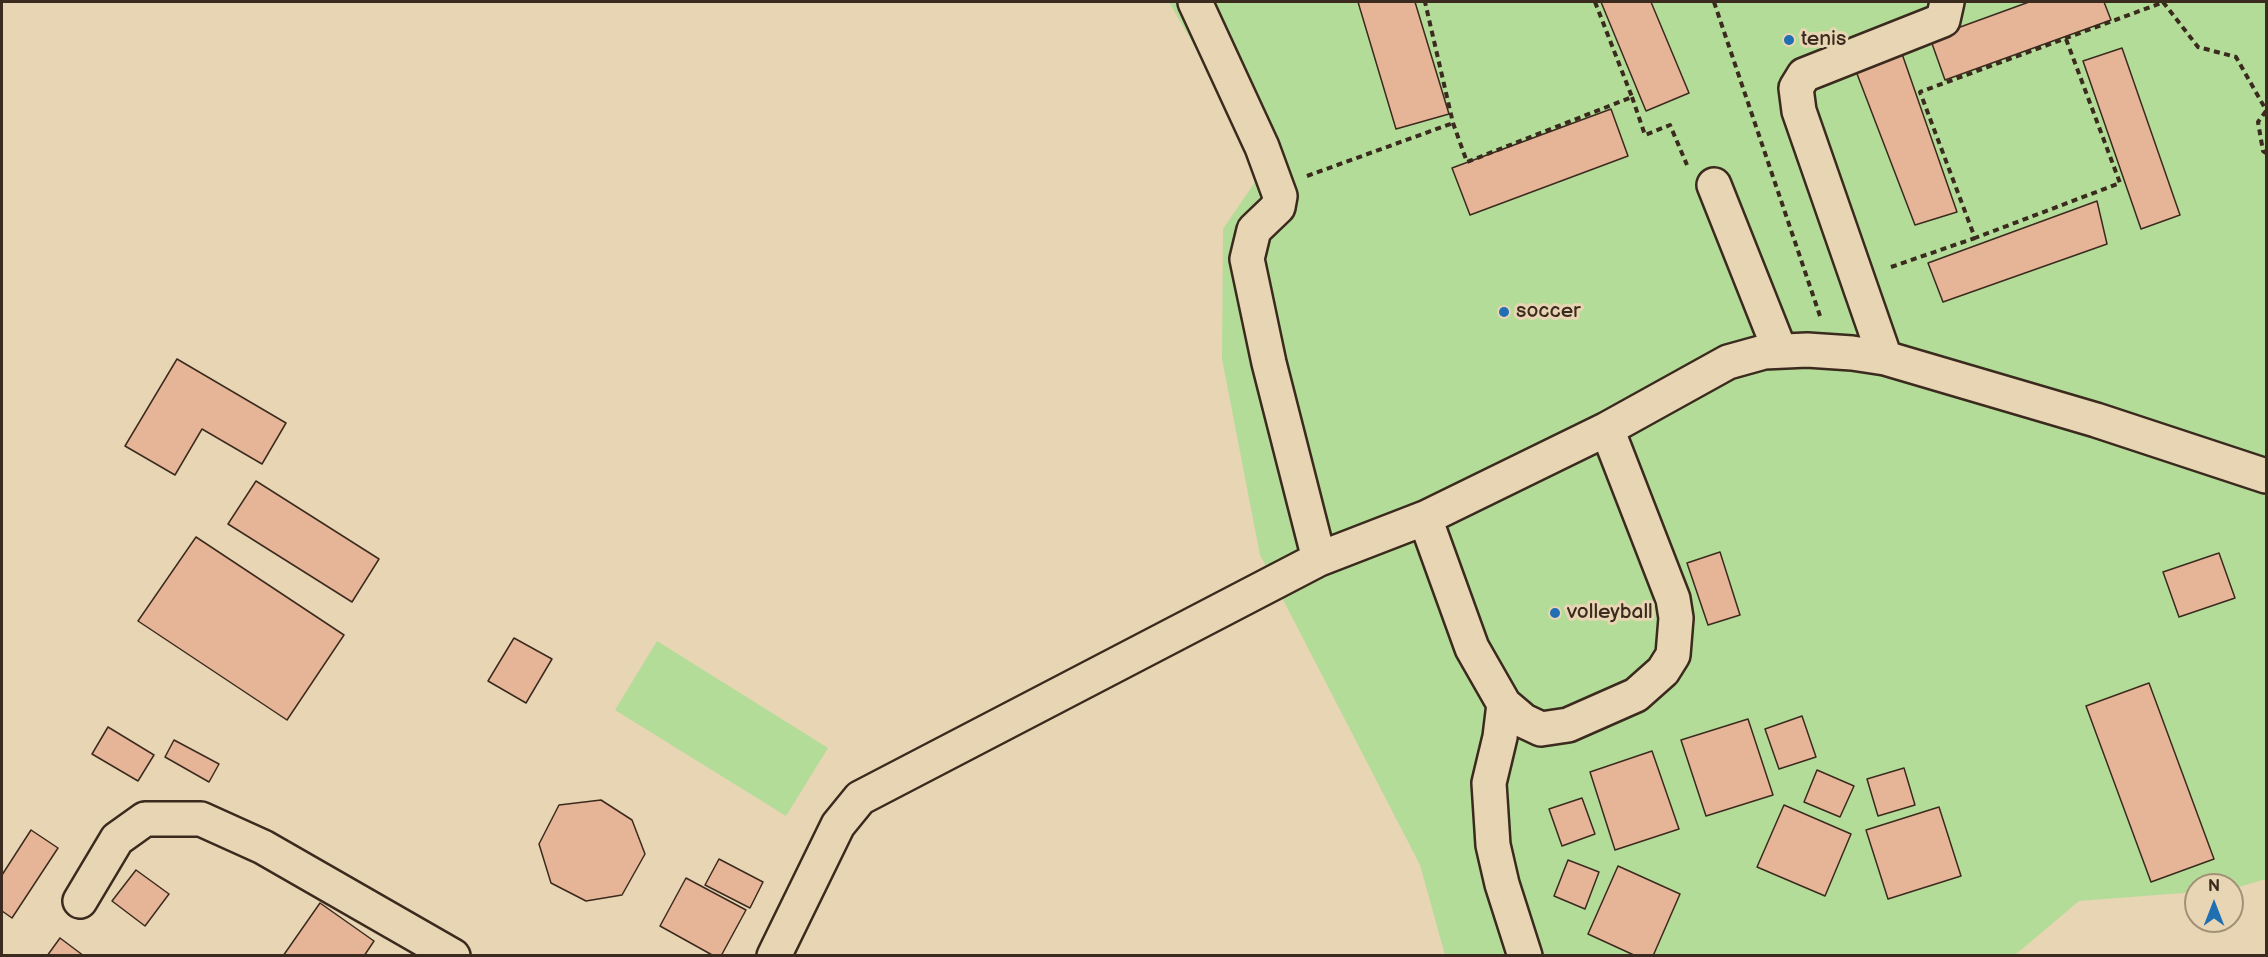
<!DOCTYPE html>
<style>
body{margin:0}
#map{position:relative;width:2268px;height:957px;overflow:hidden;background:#e8d5b3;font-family:"Balsamiq Sans",sans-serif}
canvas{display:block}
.frame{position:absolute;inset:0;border:3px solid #3b2a1e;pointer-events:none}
.north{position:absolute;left:2184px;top:873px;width:60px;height:60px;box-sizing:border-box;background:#e8d5b3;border:2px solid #a39177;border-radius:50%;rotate:0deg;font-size:16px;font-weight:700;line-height:24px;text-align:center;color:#3b2a1e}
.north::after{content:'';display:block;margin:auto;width:21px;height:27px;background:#1f6fb2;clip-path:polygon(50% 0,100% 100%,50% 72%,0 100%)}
</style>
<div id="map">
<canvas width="2268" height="957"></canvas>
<div class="frame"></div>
<div class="north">N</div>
</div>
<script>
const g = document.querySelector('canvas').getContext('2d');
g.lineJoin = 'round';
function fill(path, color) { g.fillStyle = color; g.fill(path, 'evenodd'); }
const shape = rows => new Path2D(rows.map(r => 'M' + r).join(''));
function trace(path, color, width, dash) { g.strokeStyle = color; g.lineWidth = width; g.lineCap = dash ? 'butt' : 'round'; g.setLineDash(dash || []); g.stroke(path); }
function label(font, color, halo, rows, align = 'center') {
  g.font = font + ' "Balsamiq Sans",sans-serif'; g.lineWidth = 6; g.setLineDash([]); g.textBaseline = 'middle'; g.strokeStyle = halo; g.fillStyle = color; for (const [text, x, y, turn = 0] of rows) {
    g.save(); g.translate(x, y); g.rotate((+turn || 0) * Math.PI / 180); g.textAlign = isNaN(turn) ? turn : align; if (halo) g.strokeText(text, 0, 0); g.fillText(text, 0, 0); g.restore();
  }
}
fill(shape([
 [1169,2,2266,2,2266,879,2232,889,2232,885,2196,885,2196,892,2079,901,2015,955,1445,955,1420,865,1260,555,1222,359,1223,229,1255,182,1241,127],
 [657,641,828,748,786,816,615,710]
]), '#b3dc99');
const building = shape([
 [1358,2,1415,2,1449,114,1396,129,1358,2],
 [1601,2,1651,2,1689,93,1646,111,1601,2],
 [2029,2,2104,2,2111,20,1945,80,1930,38,2029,2],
 [1900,48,1957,212,1915,225,1854,66,1900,48],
 [2122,48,2180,215,2141,229,2083,61,2122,48],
 [1611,109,1628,156,1470,215,1452,168,1611,109],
 [2097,201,2107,244,1943,302,1928,263,2097,201],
 [177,359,286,423,262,464,202,429,175,475,125,446,177,359],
 [256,481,379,559,352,602,228,524,256,481],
 [196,537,344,635,287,720,138,621,196,537],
 [1720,552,1740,615,1708,625,1687,563,1720,552],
 [2219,553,2235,598,2179,617,2163,572,2219,553],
 [514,638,552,659,526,703,488,681,514,638],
 [2149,683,2214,859,2151,882,2086,706,2149,683],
 [1802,716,1816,757,1779,769,1765,729,1802,716],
 [1748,719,1773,795,1706,816,1681,740,1748,719],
 [108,727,154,755,138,781,92,754,108,727],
 [174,740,219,764,209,782,165,757,174,740],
 [1652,751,1679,829,1615,850,1590,772,1652,751],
 [1904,768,1915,805,1878,816,1867,779,1904,768],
 [1817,770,1854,786,1840,817,1804,802,1817,770],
 [1582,798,1595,834,1562,846,1549,809,1582,798],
 [601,800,632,820,645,854,622,895,586,901,551,883,539,844,559,805,601,800],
 [1784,805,1851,834,1825,896,1757,867,1784,805],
 [1939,807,1961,876,1888,899,1866,830,1939,807],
 [31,830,58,848,12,918,2,911,2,875,31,830],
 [719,859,763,882,750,908,705,885,719,859],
 [1568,860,1599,872,1585,909,1554,896,1568,860],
 [1618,866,1680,894,1653,956,1636,956,1588,934,1618,866],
 [136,870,169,894,145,926,112,901,136,870],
 [686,878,746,910,721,956,714,956,660,926,686,878],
 [320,903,374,941,364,956,283,956,320,903],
 [60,938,84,956,47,956,60,938]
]);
fill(building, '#e6b597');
trace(building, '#3b2a1e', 1.5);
const minor = shape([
 [1195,2,1262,147,1280,196,1278,207,1254,230,1247,259,1269,363,1319,559],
 [1714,185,1780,351],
 [1885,358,1799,111,1796,88,1804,75,1943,20,1947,2],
 [1425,518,1472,648,1504,704,1524,721,1541,729,1568,725,1636,695,1663,671,1673,655,1676,618,1673,599,1607,429],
 [1504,704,1500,737,1489,783,1493,845,1502,884,1525,956],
 [80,901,117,839,145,819,201,819,263,847,453,956],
 [774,956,838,825,860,798,1319,559,1425,518,1607,429,1728,362,1764,352,1807,350,1852,353,1885,358,2096,420,2266,476]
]);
trace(minor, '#3b2a1e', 38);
trace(shape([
 [1427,2,1425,2,1453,123,1467,162,1632,97,1595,2],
 [1714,2,1820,316],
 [2163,2,2198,47,2236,57,2266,110],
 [2066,39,2120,183,1975,238,1920,92,2164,2],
 [1632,97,1645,135,1670,125,1687,165],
 [2266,111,2258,122,2263,151,2266,153],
 [1307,176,1453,123],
 [1891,267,1975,238]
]), '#3b2a1e', 4, [6, 4.5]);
trace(minor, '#e8d5b3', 33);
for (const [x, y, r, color] of [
 [1789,40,6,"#1f6fb2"],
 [1504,312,6,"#1f6fb2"],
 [1555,613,6,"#1f6fb2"]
]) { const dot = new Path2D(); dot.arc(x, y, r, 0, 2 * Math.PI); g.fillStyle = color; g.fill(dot); trace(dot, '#e8d5b3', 2); }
label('21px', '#3b2a1e', '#e8d5b3', [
 ["tenis",1801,40],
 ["soccer",1516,312],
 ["volleyball",1567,613]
], 'left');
</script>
